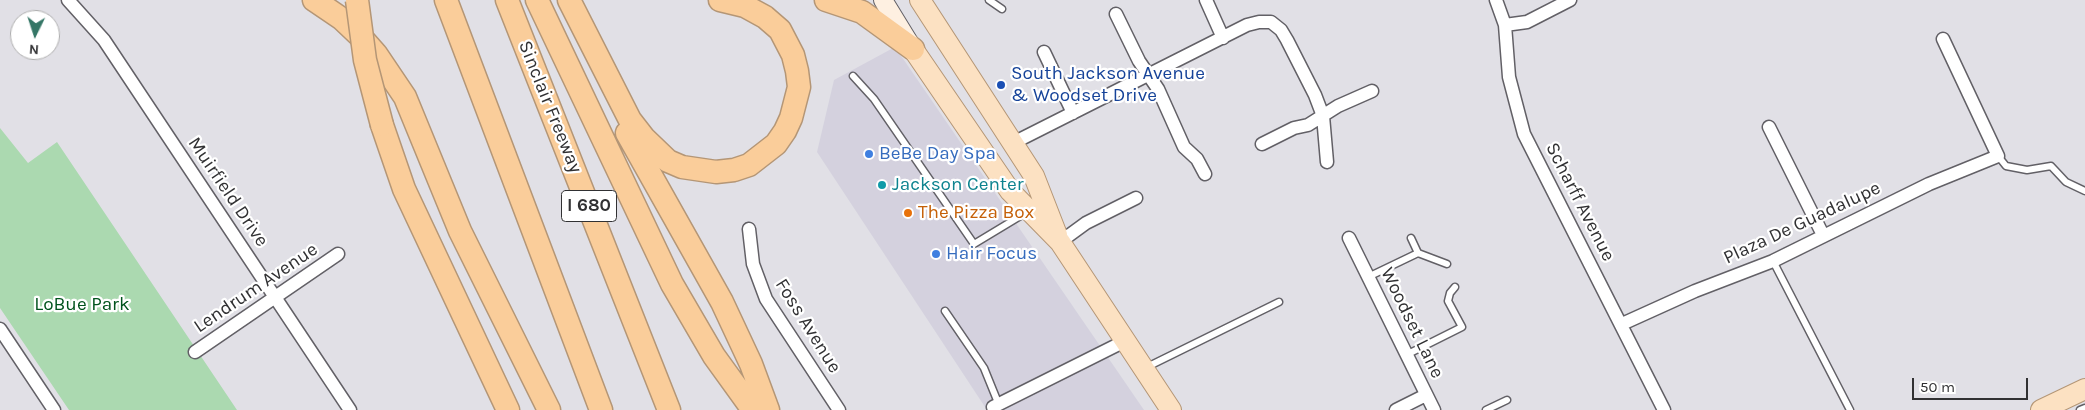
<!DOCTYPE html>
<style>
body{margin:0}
#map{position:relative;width:2085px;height:410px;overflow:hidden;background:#e1e0e6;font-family:Karla,sans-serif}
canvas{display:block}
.north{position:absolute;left:10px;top:10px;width:50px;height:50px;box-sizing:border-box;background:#fff;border:1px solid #adadad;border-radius:50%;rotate:184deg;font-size:14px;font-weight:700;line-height:20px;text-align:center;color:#313133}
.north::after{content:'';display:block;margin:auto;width:18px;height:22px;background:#357666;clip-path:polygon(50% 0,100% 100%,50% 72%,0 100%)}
.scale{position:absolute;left:1912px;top:378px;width:116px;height:22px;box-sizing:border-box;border:2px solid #313133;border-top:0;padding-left:6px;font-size:15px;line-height:18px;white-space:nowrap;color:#313133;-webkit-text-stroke:4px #fff;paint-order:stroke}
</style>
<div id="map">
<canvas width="2085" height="410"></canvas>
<div class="north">N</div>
<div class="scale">50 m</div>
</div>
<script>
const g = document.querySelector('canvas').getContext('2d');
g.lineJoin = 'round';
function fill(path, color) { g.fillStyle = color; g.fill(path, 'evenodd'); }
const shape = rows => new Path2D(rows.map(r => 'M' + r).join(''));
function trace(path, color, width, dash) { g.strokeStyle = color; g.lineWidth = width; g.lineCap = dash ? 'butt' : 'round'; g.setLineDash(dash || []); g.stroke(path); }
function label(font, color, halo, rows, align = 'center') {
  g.font = font + ' Karla,sans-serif'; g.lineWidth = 4.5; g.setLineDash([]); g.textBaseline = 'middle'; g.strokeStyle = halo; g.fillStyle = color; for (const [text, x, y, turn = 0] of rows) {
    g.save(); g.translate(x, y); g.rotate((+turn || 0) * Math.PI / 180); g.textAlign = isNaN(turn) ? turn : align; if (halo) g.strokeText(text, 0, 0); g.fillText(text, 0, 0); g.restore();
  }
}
fill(shape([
 [895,47,1144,410,987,410,817,152,834,80]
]), '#d4d1de');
fill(shape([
 [0,128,28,163,57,142,237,410,69,410,0,308]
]), '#abd9b0');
const lane = shape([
 [989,0,1002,9],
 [853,76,874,99,974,244,1027,212],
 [1998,156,2006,166,2027,170,2051,166,2066,182,2085,191],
 [1418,253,1447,264],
 [1773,261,1850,410],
 [1368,277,1418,253,1411,238],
 [945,311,984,368,999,405],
 [1406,355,1462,327,1448,301,1450,293,1455,287],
 [1145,368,1279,302],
 [1486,410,1507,400],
 [2080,410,2085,408]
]);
const street = shape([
 [68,0,104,40,350,410],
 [1206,0,1223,38],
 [1496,0,1505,25,1509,77,1524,134,1664,410],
 [1116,14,1139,61,1158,89,1184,147,1197,159,1205,174],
 [1505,25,1527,22,1570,0],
 [1044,52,1073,113],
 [1769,127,1823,235],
 [1013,143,1247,25,1259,22,1271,22,1281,30,1287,40,1315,95,1323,116,1327,162],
 [1262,144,1294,128,1308,125,1338,106,1372,91],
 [749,229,753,264,766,299,839,410],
 [1349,238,1434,410],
 [1060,242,1086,223,1136,198],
 [1622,324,1695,291,1773,261,1929,184,1998,156,1943,39],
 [0,329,54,410],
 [195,352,338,254],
 [993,407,1125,341],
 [1396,410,1426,395]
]);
const secondary = shape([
 [883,0,910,44]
]);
const primary = shape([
 [920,0,1034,176,1057,235],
 [913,49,1010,191,1060,242,1171,410],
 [2041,410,2085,389]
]);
const highway = shape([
 [314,0,342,19,361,37,376,54,405,97,460,231,549,410],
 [446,0,601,410],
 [507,0,669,410],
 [537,0,672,284,714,356,753,410],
 [569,0,630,120,644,138,668,161,682,167,716,172,734,170,749,165,776,144,785,131,791,118,799,87,797,71,793,55,780,30,765,17,745,6,720,0],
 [826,0,862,12,913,49],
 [382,125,404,189,508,410],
 [627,133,722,302,751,364,768,410]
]);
trace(lane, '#626066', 9);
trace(street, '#626066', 15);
trace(secondary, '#626066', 20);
trace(primary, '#b49676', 22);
trace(highway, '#b49676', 25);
trace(lane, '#fff', 6);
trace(street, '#fff', 12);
trace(secondary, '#fef0e1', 18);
trace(primary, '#fce1c2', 20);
trace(highway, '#facd9a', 22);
const highwayBridge = shape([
 [357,0,365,60,382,125]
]);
trace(highwayBridge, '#b49676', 25, []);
trace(highwayBridge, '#facd9a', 22);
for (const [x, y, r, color] of [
 [1001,85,5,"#1a4fb4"],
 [869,154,5,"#3f7fe0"],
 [882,185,5,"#0f9aa8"],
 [908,213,5,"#e8710a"],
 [936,254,5,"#3f7fe0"]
]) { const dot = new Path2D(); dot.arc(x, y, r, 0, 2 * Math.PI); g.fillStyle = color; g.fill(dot); trace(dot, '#fff', 2); }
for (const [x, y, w] of [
 [589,206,55]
]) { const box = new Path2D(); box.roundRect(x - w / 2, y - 15.5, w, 31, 4); g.fillStyle = '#fff'; g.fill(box); trace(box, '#313133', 1); }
label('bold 18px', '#313133', null, [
 ["I 680",589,206]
]);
label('19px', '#164399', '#fff', [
 ["South Jackson Avenue",1011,74],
 ["& Woodset Drive",1011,96]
], 'left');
label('19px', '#313133', '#fff', [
 ["Sinclair Freeway",550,107,68],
 ["Muirfield Drive",228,192,56],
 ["Scharff Avenue",1580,202,63],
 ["Plaza De Guadalupe",1802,223,-25],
 ["Lendrum Avenue",256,288,-34],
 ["Woodset Lane",1412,323,64],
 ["Foss Avenue",808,326,58]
]);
label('19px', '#366cbe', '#fff', [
 ["BeBe Day Spa",879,154],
 ["Hair Focus",946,254]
], 'left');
label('19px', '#0d838f', '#fff', [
 ["Jackson Center",892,185]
], 'left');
label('19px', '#c56008', '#fff', [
 ["The Pizza Box",918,213]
], 'left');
label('19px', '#00531c', '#fff', [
 ["LoBue Park",82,305]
]);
</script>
